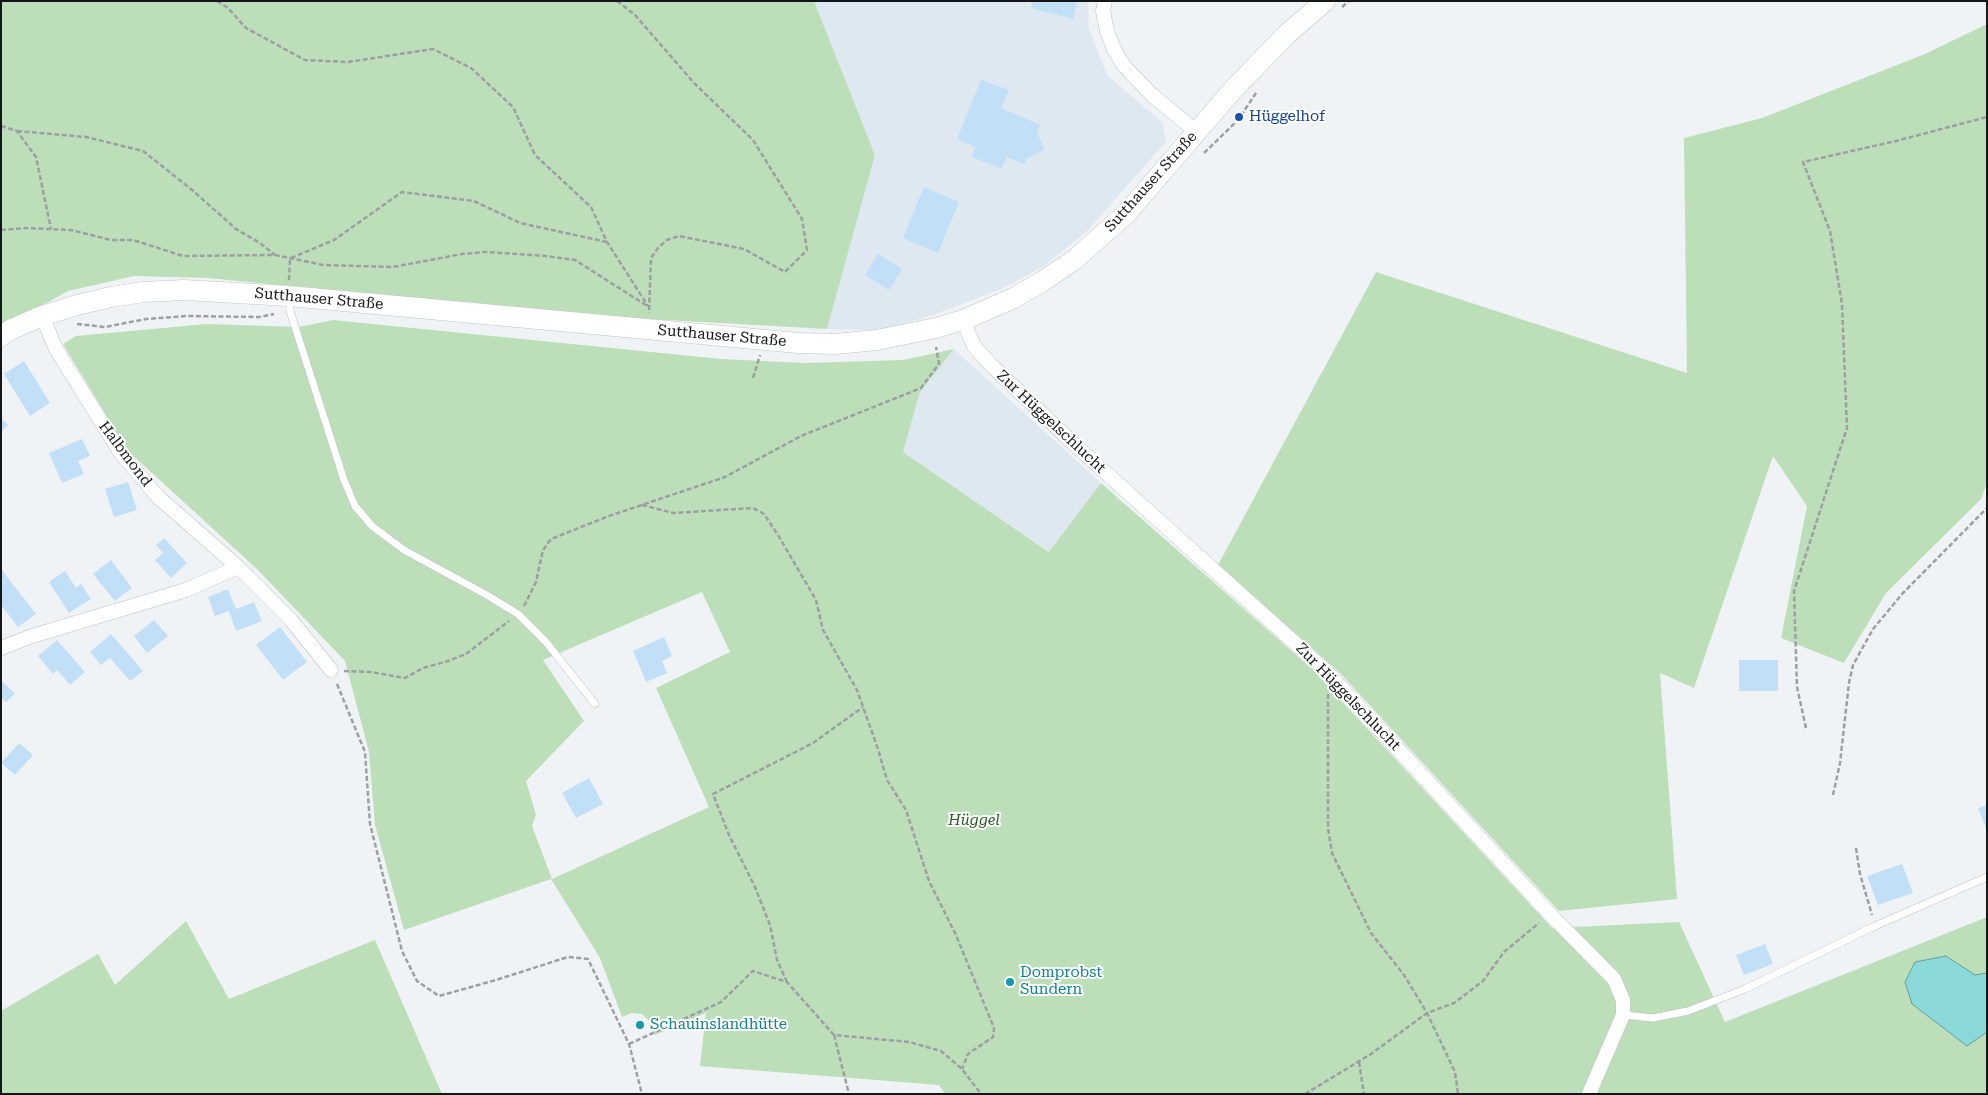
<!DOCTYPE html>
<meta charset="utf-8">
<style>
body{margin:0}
#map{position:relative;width:1988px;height:1095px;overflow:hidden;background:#f0f3f6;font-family:"Roboto Serif",serif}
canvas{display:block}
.frame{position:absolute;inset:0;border:2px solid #151617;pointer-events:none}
</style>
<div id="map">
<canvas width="1988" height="1095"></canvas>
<div class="frame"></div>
</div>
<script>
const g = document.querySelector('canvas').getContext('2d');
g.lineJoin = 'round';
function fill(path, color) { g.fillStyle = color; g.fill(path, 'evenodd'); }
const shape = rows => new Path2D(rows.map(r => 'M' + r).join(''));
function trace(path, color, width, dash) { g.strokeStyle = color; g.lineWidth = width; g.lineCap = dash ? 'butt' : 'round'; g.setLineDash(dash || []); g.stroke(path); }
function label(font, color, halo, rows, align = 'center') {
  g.font = font + ' "Roboto Serif",serif'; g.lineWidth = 4; g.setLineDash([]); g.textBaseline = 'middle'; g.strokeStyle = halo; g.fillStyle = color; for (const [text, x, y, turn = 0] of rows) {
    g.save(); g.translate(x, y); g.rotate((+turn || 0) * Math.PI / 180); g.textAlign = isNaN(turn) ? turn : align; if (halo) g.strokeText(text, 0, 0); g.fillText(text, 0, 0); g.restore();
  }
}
fill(shape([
 [814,1,1090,1,1088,5,1089,29,1107,75,1163,123,1166,142,1086,232,1044,266,1001,289,933,315,879,330,827,329,875,155],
 [954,349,1101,483,1050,552,903,452,920,392]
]), '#dee8f0');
fill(shape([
 [1,1,814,1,875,155,827,329,595,316,208,278,134,276,68,291,1,328],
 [1987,24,1987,483,1981,499,1886,593,1844,663,1781,638,1807,506,1773,456,1694,688,1660,673,1677,899,1559,911,1340,673,1218,565,1376,272,1687,373,1684,138,1762,118,1925,54],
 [333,320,721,359,805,363,903,360,954,349,920,392,903,452,1049,552,1101,483,1312,669,1552,928,1679,922,1725,1022,1987,917,1987,1094,945,1094,939,1085,700,1066,706,1013,655,1035,649,1021,642,1014,632,1013,622,1017,600,958,551,879,404,930,375,825,369,752,345,661,258,570,128,451,63,344,76,336,206,324,299,327],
 [702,592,730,652,656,688,709,807,552,879,532,826,536,815,526,781,584,721,543,660],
 [186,921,229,999,375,940,442,1094,1,1094,1,1011,98,954,115,985]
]), '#bcdfb9');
const water = shape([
 [1946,956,1975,975,1987,973,1987,1032,1967,1046,1912,1004,1905,982,1915,962,1946,956]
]);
fill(water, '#8cd9d9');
trace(water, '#689e9f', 1);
fill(shape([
 [1033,1,1077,1,1073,19,1031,8],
 [981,80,1009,90,1001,108,1040,125,1037,132,1044,150,1027,158,1024,164,1007,157,1001,168,971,157,976,147,957,139],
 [924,187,959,202,938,253,903,238],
 [878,254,902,269,889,290,865,275],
 [24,361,50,403,30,416,4,374],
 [1,418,8,425,1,432],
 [82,439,90,456,78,461,84,474,62,483,49,453],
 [128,482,137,510,114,517,105,489],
 [164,538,187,563,171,578,155,560,163,553,156,545],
 [111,560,132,588,115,601,93,574],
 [1,569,36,614,18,627,1,605],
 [65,571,76,588,81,584,91,599,69,613,49,582],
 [228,589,236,609,254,602,262,621,236,631,229,611,215,616,208,597],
 [154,620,168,636,147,653,134,636],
 [280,627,307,662,283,680,256,645],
 [111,634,143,671,130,681,110,658,101,665,90,652],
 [664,637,672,656,662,661,667,673,646,682,633,651],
 [57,640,85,672,70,685,57,670,53,674,38,656],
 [1739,660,1778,660,1778,691,1739,691],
 [1,680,15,694,6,702,1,697],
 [19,743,33,755,15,775,1,763],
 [589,778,603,804,576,818,562,793],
 [1987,805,1987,831,1978,808],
 [1902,864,1913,893,1878,905,1867,876],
 [1765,944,1773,964,1744,975,1736,955],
 '634 1025a6 6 0 1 1 12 0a6 6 0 1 1-12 0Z'
]), '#c2dff8');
const lane = shape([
 [289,297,290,311,344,480,355,506,372,526,404,550,485,594,518,614,546,642,595,704],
 [1623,1015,1653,1018,1688,1011,1745,989,1875,926,1987,877]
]);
const street = shape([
 [1105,1,1103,11,1107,31,1114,49,1124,66,1153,96,1197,132],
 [42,316,56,349,120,452,158,497,238,567,291,620,331,670],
 [963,320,974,346,989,363,1075,445,1327,672,1547,911,1614,979,1623,1000,1623,1015,1589,1094],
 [1,648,32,636,186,590,238,567]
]);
const secondary = shape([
 [1,336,12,329,42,316,77,305,111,297,143,292,184,290,289,296,798,343,835,344,877,340,936,328,963,320,1014,298,1043,281,1074,260,1126,214,1232,91,1286,35,1325,1]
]);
trace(lane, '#c0c4c6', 8);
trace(street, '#c0c4c6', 15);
trace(secondary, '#c0c4c6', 21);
trace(shape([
 [217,1,228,8,246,28,305,60,348,62,433,49,471,68,513,107,535,155,591,207,607,242,648,306],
 [617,1,635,15,694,83,753,140,802,219,807,250,785,272,744,249,679,236,667,240,658,248,651,258,649,313],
 [1342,7,1349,1],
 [1,126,17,131,36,157,51,229],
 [17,131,86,137,143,151,191,189,236,229,260,243,275,255],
 [1204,153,1238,120,1256,93],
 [1,230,26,228,71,230,111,240,133,240,183,256,275,255,323,265,393,267,462,254,486,252,546,256,575,260,649,307],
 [291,258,334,240,402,192,474,201,520,223,607,242],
 [289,280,290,259],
 [77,324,105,327,146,319,187,316,260,317,274,314],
 [753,378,760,355],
 [642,505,673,513,753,508,764,514,778,535,816,600,823,630,857,690,878,749,887,780,906,810,929,881,956,935,994,1028,993,1037,968,1054,962,1069],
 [524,606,536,582,543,550,551,539,609,516,725,477,801,436,921,388,939,364,936,347],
 [344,671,371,672,405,678,423,668,448,661,466,654,509,621],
 [337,684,365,752,370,824,402,951,417,981,439,996,496,980,568,957,588,959,629,1044,642,1094],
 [1328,694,1328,828,1332,853,1371,933,1404,975,1427,1013,1455,1072,1458,1094],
 [1806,728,1797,687,1794,591,1847,428,1842,304,1830,231,1803,162,1896,141,1987,117],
 [1833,795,1840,763,1849,683,1853,665,1873,629,1903,593,1987,508],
 [1856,848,1860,874,1872,915],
 [787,982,777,960,770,925,755,887,729,835,713,794,813,743,863,707],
 [834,1035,849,1094],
 [629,1044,721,1002,753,971,787,982,834,1035,909,1042,941,1051,962,1069,981,1094],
 [1359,1062,1364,1094],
 [1305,1094,1371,1054,1427,1013,1454,1003,1483,981,1504,952,1539,923]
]), '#9d9fa2', 2.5, [5, 2.5]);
trace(lane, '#fff', 7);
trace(street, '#fff', 14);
trace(secondary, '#fff', 20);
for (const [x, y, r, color] of [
 [1239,117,5,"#1a4fb4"],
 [1010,982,5,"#0f9aa8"],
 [640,1025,5,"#0f9aa8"]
]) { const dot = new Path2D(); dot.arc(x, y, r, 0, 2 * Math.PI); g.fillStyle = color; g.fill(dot); trace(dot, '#fff', 2); }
label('15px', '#164399', '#fff', [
 ["Hüggelhof",1249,117]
], 'left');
label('15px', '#151617', '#fff', [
 ["Sutthauser Straße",1151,182,-48],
 ["Sutthauser Straße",319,299,5],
 ["Sutthauser Straße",722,336,5],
 ["Zur Hüggelschlucht",1051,422,43],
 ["Halbmond",125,454,53],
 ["Zur Hüggelschlucht",1348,697,46]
]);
label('italic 15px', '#255c23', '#fff', [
 ["Hüggel",974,821]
]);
label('15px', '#0d838f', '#fff', [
 ["Domprobst",1020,973],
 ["Sundern",1020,990],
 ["Schauinslandhütte",650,1025]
], 'left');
</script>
